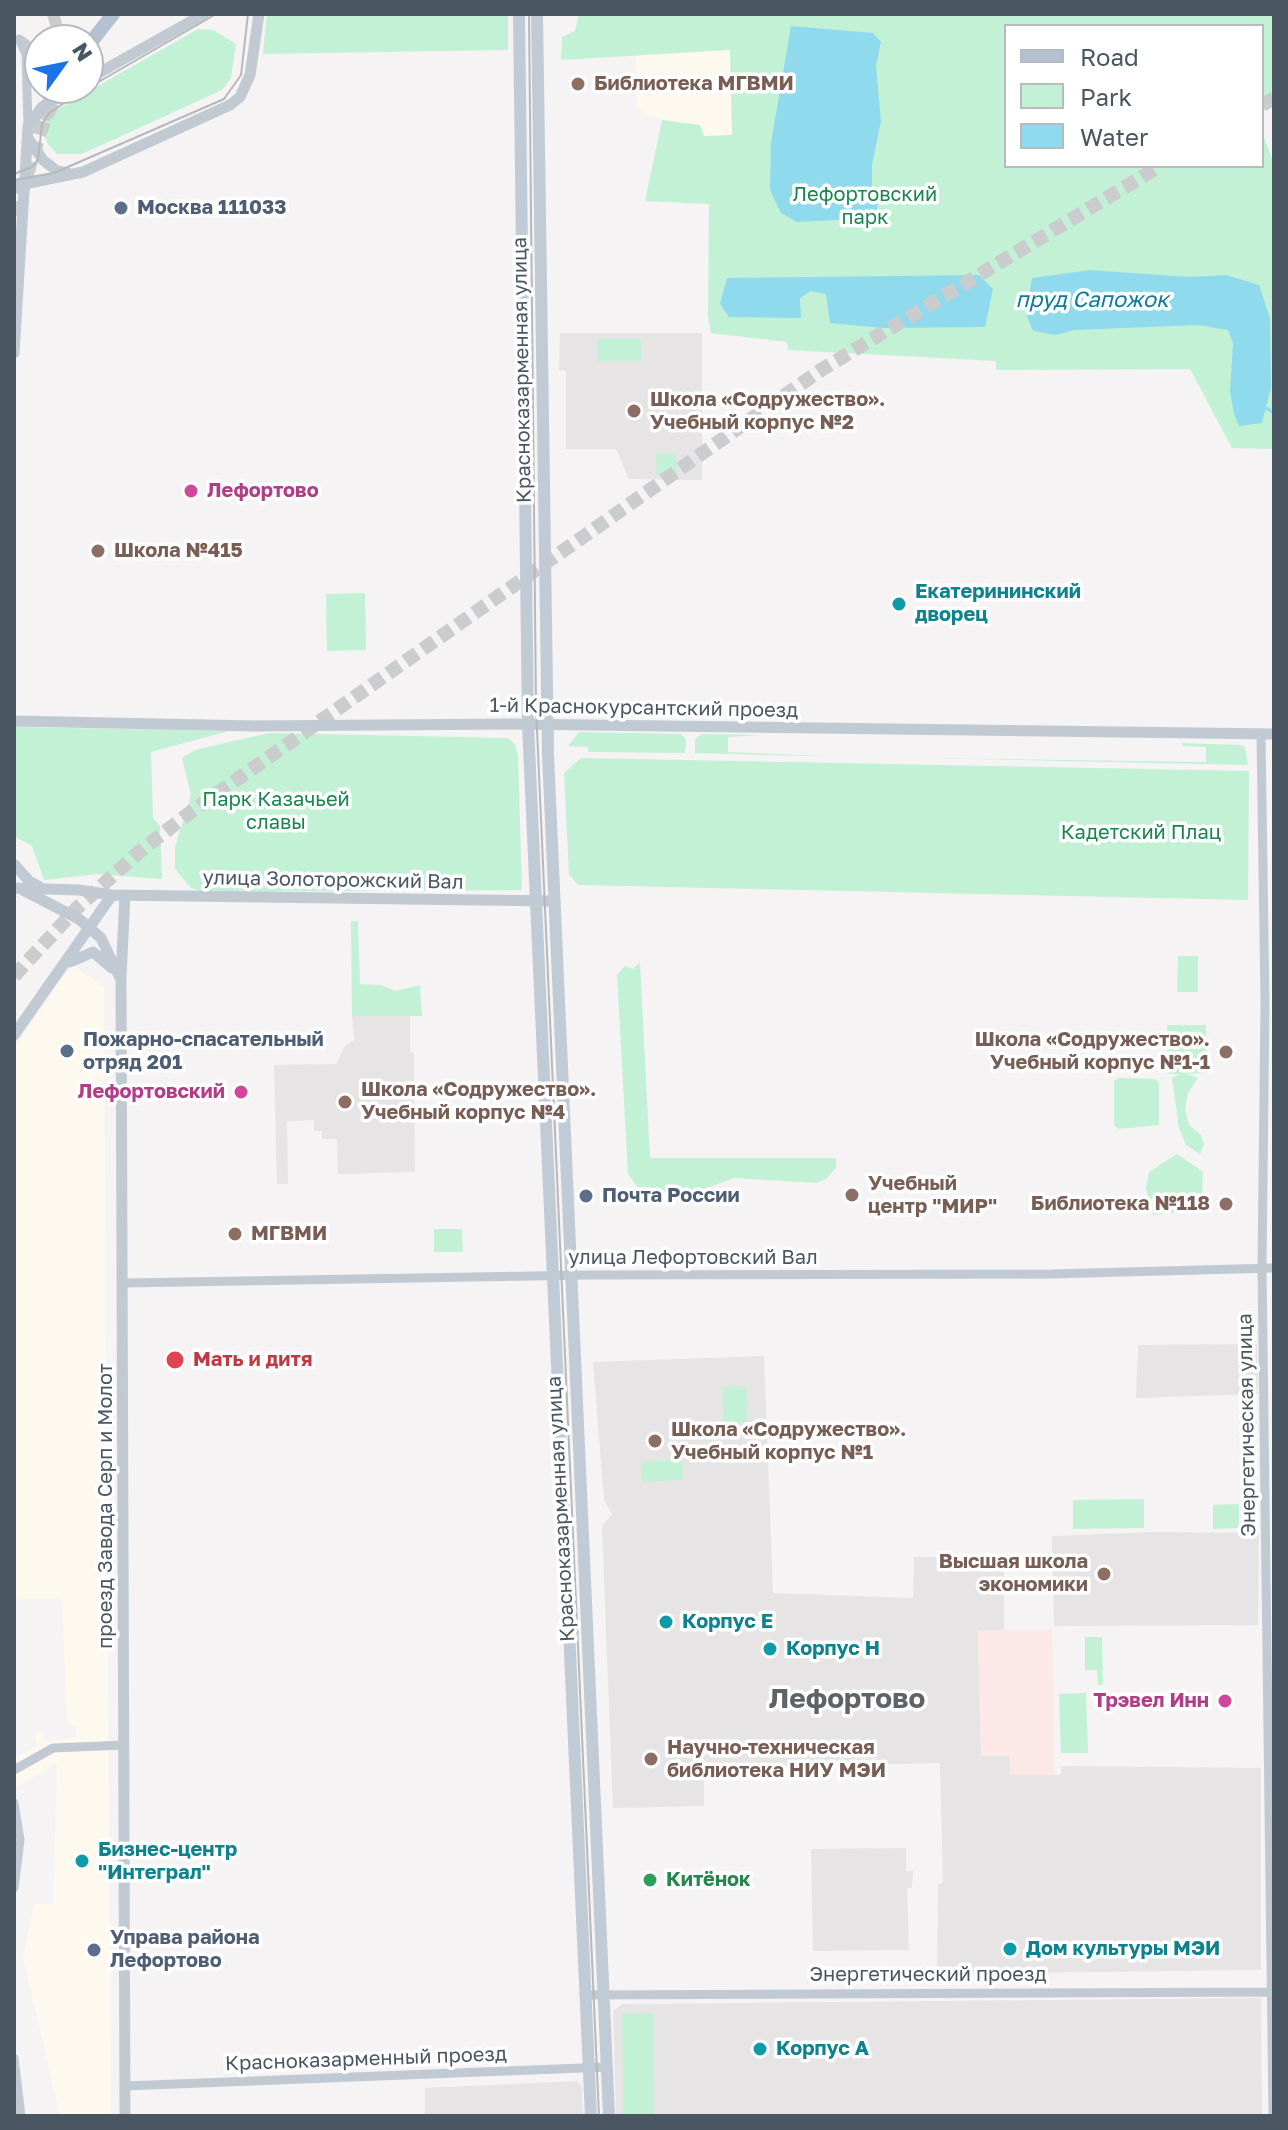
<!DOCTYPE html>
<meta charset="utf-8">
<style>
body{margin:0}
#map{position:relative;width:1288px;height:2130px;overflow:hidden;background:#f5f3f3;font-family:"Golos Text",sans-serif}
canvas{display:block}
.frame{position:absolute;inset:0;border:16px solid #4a5661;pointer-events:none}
.legend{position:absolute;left:1004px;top:24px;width:260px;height:144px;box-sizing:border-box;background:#fff;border:2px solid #b7bbc0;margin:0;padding:10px 14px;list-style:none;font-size:24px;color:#4a5661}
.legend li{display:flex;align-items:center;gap:16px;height:40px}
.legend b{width:40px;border:2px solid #b7bbc0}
.north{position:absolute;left:24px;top:24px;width:80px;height:80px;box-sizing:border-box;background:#fff;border:2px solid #b7bbc0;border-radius:50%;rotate:57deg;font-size:22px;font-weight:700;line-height:32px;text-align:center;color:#4a5661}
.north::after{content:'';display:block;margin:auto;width:28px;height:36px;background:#1a73e8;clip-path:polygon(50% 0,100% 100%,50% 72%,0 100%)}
</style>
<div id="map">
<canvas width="1288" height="2130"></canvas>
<div class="frame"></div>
<ul class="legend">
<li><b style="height:10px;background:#b3c2d1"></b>Road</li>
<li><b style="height:22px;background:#c3f1d5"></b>Park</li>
<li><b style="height:22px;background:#90daee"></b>Water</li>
</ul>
<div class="north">N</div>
</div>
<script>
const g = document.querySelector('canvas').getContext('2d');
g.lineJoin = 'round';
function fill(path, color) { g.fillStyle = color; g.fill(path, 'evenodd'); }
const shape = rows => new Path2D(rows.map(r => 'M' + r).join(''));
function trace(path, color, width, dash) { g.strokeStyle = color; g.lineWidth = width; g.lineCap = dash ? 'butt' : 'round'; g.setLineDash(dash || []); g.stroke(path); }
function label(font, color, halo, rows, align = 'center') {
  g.font = font + ' "Golos Text",sans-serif'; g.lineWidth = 7; g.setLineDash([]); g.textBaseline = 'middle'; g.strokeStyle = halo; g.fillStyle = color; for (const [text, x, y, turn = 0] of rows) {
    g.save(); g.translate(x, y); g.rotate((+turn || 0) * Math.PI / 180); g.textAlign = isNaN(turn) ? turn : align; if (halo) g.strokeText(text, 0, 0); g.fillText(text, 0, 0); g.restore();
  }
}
fill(shape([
 [730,50,735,135,704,136,700,125,662,120,637,109,636,53],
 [72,965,104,987,111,2116,60,2116,23,1957,34,1904,53,1904,57,1762,17,1787,14,1776,14,1760,38,1745,35,1734,41,1732,44,1742,76,1737,76,1727,67,1723,62,1598,14,1599,14,1049]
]), '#fdf9ef');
fill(shape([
 [560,333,702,333,702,480,629,479,616,449,566,449,566,371,559,370],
 [352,1016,410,1016,410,1052,414,1053,415,1172,338,1174,337,1139,322,1139,322,1131,314,1131,314,1120,287,1121,288,1184,277,1184,274,1065,336,1064,345,1046,354,1040],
 [1257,1344,1258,1394,1136,1398,1138,1345],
 [764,1356,773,1593,913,1598,914,1557,1004,1556,1004,1631,978,1630,981,1756,1010,1756,1010,1775,1061,1775,1061,1766,1261,1768,1261,1970,937,1974,938,1885,943,1882,940,1763,704,1768,704,1806,613,1808,602,1526,612,1514,604,1500,593,1362],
 [1155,1532,1259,1533,1258,1625,1054,1626,1052,1536],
 [906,1848,906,1871,913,1871,912,1888,907,1888,909,1950,813,1951,811,1849],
 [1261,1998,1262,2116,616,2116,613,2011,622,2004],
 [577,2081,582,2086,583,2116,425,2116,425,2088]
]), '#e6e4e5');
fill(shape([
 [978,1630,1052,1630,1054,1775,1010,1775,1009,1756,981,1756]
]), '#fce8e6');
fill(shape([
 [267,14,508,14,508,50,263,54],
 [579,14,1274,14,1274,96,1262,103,1262,26,1006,26,1006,166,1262,166,1262,132,1274,164,1274,449,1232,448,1190,369,996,370,996,361,788,350,787,342,711,333,708,316,709,204,645,201,662,120,700,125,704,136,732,135,730,50,561,60,562,37,575,31],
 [198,29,213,30,236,44,231,78,222,90,82,154,57,154,48,144,43,133,45,120,56,110],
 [597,339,641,339,641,361,597,361],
 [656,454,676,454,677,476,657,476],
 [365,593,366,650,327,651,326,594],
 [14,727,229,731,151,752,153,818,160,826,162,879,97,874,44,880,32,846,14,836],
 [579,732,681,734,686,739,685,753,588,752,588,747,568,746],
 [269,733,508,738,515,744,518,754,522,890,204,892,191,888,175,869,175,847,191,795,182,758,195,750],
 [702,734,762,735,728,737,728,752,847,757,695,753,695,739],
 [1182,743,1240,745,1245,747,1248,765,927,758,1206,762,1206,747,1182,746],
 [581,758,1249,771,1248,900,578,885,569,874,564,773],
 [351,921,358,921,360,984,381,985,395,991,420,985,422,1016,352,1016],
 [1178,956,1198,956,1198,992,1177,992],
 [640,962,650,1158,836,1158,836,1168,826,1179,816,1183,734,1178,696,1192,642,1193,628,1174,617,975,625,966,633,969],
 [1167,1025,1206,1025,1207,1073,1187,1074,1198,1078,1188,1093,1185,1109,1189,1125,1201,1135,1204,1145,1200,1154,1186,1145,1179,1128,1172,1078,1180,1074,1168,1074],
 [1118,1078,1156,1079,1159,1082,1159,1125,1118,1129,1114,1125,1114,1081],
 [1177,1154,1203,1172,1202,1202,1193,1211,1153,1215,1146,1189,1149,1172],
 [434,1229,462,1229,463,1252,434,1252],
 [746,1386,748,1422,724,1423,722,1387],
 [682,1459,683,1480,642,1482,641,1462],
 [1144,1499,1144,1528,1073,1529,1073,1500],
 [1239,1504,1239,1528,1213,1529,1213,1505],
 [1085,1637,1102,1637,1103,1685,1098,1685,1097,1670,1085,1670],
 [1086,1693,1088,1753,1061,1753,1059,1694],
 [653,2013,654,2116,623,2116,622,2014]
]), '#c3f1d5');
fill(shape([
 [791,26,873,33,881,42,876,66,881,121,872,165,872,191,878,203,876,218,797,222,781,213,770,190,771,143],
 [1090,270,1189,277,1226,275,1259,285,1270,318,1271,387,1262,423,1239,426,1234,414,1230,391,1233,343,1228,330,1198,325,1074,330,1056,335,1033,331,1026,314,1032,278],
 [979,275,993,289,985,327,883,328,830,323,826,294,811,291,800,298,801,318,729,317,720,304,727,278]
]), '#90daee');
trace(shape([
 [1266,408,1274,413]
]), '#90daee', 3);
trace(shape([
 [53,14,61,40],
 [44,120,52,88]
]), '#caccce', 12, [12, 6]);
trace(shape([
 [1262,105,1274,98],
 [14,215,44,120,61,88],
 [14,976,77,908,139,852,192,811,821,370,1160,166]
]), '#caccce', 14, [14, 7]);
trace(shape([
 [19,39,26,54,28,127],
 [21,40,40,55],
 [1261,734,1265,1003,1262,1268,1273,2116],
 [124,1283,589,1275,1051,1274,1274,1268],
 [14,1770,53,1748,124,1745],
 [14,1803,20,1840,14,1888],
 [584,1995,1272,1992],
 [14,2058,21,2116],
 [125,2086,608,2067]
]), '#c1cad2', 9);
trace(shape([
 [88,79,204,14],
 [28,138,43,160,57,171,67,173],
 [14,186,83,172,230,105,240,97,250,75,259,14],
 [14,353,28,127,42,107,73,88],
 [14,721,255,726,512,724,1274,734],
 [15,865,29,881,40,887],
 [14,888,79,890,112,895,554,901],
 [23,890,79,919,101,938,119,976],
 [70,962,93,952,112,968],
 [14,1035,112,895],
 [125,2116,121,977,125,895]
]), '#c1cad2', 11);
trace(shape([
 [519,14,528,725,591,2116],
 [537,14,548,755,609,2116]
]), '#c1cbd6', 12);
trace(shape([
 [88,46,113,14]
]), '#b3c2d1', 14);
trace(shape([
 [529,14,536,707,599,2116],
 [88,88,216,14],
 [14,174,32,167,38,160,42,124,49,113,87,88],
 [14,180,54,173,224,99,241,75,248,14]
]), '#b5b8bd', 2);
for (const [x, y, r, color] of [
 [578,84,8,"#8d6e63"],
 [121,208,8,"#5c6f8a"],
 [634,411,8,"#8d6e63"],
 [191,491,8,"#d1479c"],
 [98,551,8,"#8d6e63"],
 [899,604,8,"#0f9aa8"],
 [67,1051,8,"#5c6f8a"],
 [1226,1052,8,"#8d6e63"],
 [241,1092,8,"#d1479c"],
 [345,1102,8,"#8d6e63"],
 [852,1195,8,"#8d6e63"],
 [586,1196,8,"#5c6f8a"],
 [1226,1204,8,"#8d6e63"],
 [235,1234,8,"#8d6e63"],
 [175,1360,10,"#e0444e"],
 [655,1441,8,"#8d6e63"],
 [1104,1574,8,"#8d6e63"],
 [666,1622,8,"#0f9aa8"],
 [770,1649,8,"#0f9aa8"],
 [1225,1701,8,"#d1479c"],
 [651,1759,8,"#8d6e63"],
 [82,1861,8,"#0f9aa8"],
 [650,1880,8,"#2e9e5b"],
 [1010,1949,8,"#0f9aa8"],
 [94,1950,8,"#5c6f8a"],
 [760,2049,8,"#0f9aa8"]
]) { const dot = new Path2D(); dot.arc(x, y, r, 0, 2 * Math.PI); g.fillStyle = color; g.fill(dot); trace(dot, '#fff', 3); }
label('bold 20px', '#785e54', '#fff', [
 ["Библиотека МГВМИ",594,84],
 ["Школа «Содружество».",650,400],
 ["Учебный корпус №2",650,423],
 ["Школа №415",114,551],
 ["Школа «Содружество».",1210,1040,"right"],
 ["Учебный корпус №1-1",1210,1063,"right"],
 ["Школа «Содружество».",361,1090],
 ["Учебный корпус №4",361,1113],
 ["Учебный",868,1184],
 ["центр \"МИР\"",868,1207],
 ["Библиотека №118",1210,1204,"right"],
 ["МГВМИ",251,1234],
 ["Школа «Содружество».",671,1430],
 ["Учебный корпус №1",671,1453],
 ["Высшая школа",1088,1562,"right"],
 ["экономики",1088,1585,"right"],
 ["Научно-техническая",667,1748],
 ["библиотека НИУ МЭИ",667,1771]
], 'left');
label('20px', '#17864f', '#fff', [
 ["Лефортовский",865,195],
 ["парк",865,218],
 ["Парк Казачьей",276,800],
 ["славы",276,823],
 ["Кадетский Плац",1141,833]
]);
label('bold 20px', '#4e5e75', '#fff', [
 ["Москва 111033",137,208],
 ["Пожарно-спасательный",83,1040],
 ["отряд 201",83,1063],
 ["Почта России",602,1196],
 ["Управа района",110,1938],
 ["Лефортово",110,1961]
], 'left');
label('20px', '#4a5661', '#fff', [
 ["Красноказарменная улица",522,370,-91],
 ["1-й Краснокурсантский проезд",644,708,1],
 ["улица Золоторожский Вал",333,880,1],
 ["улица Лефортовский Вал",693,1258],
 ["Энергетическая улица",1247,1425,-91],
 ["проезд Завода Серп и Молот",106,1506,-90],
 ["Красноказарменная улица",561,1509,-93],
 ["Энергетический проезд",928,1975],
 ["Красноказарменный проезд",366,2059,-2]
]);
label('bold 20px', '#b23c85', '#fff', [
 ["Лефортово",207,491,"left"],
 ["Лефортовский",225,1092],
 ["Трэвел Инн",1209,1701]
], 'right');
label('bold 20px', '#0d838f', '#fff', [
 ["Екатерининский",915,592],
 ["дворец",915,615],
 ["Корпус Е",682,1622],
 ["Корпус Н",786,1649],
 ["Бизнес-центр",98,1850],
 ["\"Интеграл\"",98,1873],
 ["Дом культуры МЭИ",1026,1949],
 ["Корпус А",776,2049]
], 'left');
label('bold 20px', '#be3a42', '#fff', [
 ["Мать и дитя",193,1360]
], 'left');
label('bold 20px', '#27864d', '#fff', [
 ["Китёнок",666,1880]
], 'left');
label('italic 22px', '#0c7c9b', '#fff', [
 ["пруд Сапожок",1092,300]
]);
label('bold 28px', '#5f6368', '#fff', [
 ["Лефортово",847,1699]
]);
</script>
